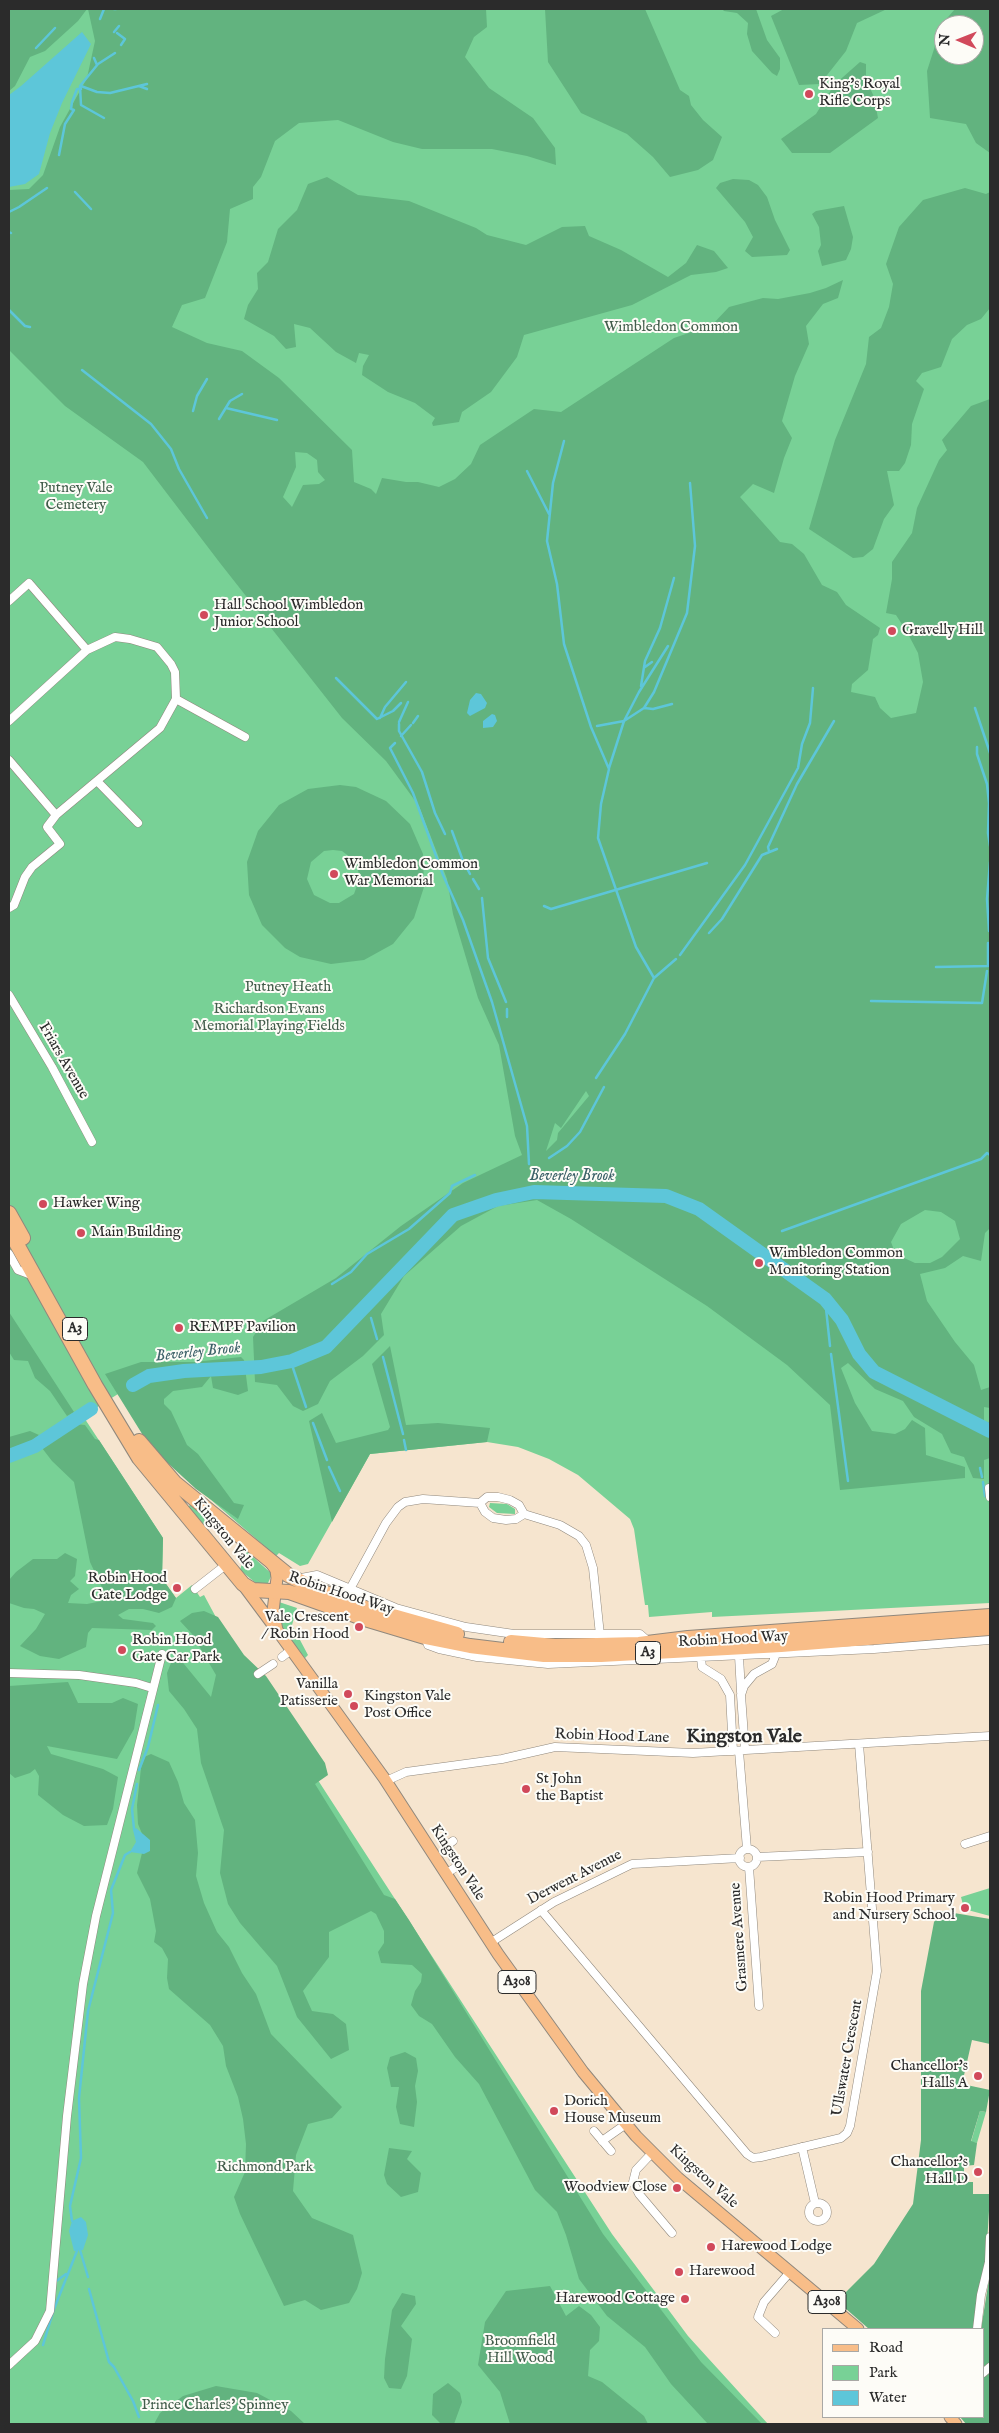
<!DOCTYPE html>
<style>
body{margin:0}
#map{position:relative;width:999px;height:2433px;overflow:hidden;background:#f6e5cf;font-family:"IM FELL English",serif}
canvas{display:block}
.frame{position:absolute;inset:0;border:10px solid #2b2b2b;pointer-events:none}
.legend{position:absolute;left:822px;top:2328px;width:162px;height:90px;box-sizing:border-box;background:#fdfcf7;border:1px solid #a9a8a5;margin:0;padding:6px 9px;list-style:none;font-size:15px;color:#2b2b2b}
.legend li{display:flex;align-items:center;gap:10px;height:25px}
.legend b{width:25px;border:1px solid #a9a8a5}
.north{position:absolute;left:934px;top:15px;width:50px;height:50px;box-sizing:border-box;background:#fdfcf7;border:1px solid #a9a8a5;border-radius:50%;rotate:271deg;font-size:14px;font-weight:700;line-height:20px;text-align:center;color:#2b2b2b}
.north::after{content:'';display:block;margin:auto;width:18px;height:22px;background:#d1495b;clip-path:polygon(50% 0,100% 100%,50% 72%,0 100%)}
</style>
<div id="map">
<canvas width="999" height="2433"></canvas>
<div class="frame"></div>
<ul class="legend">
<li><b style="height:6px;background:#f8bd88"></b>Road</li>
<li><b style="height:14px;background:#78d196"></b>Park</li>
<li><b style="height:14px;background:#5dc6d9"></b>Water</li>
</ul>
<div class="north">N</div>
</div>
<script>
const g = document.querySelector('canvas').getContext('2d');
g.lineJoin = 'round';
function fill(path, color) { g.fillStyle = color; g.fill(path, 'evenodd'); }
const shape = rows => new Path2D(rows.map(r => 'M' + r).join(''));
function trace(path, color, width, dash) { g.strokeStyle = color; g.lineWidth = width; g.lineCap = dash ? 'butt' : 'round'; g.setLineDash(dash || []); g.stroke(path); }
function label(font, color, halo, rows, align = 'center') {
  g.font = font + ' "IM FELL English",serif'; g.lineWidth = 4; g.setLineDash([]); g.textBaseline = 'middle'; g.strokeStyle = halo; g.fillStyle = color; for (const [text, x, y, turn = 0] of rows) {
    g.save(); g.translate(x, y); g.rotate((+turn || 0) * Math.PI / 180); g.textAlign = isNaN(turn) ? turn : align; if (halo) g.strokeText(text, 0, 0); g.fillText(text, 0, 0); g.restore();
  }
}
fill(shape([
 [9,9,990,9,990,1603,712,1617,712,1612,649,1617,648,1605,645,1605,634,1529,630,1519,578,1475,549,1459,518,1447,487,1442,370,1454,308,1564,300,1566,279,1553,276,1556,159,1455,118,1394,83,1416,163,1538,162,1579,176,1598,192,1585,200,1597,204,1595,233,1649,612,2234,688,2336,768,2424,9,2424],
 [944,25,974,25,974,55,944,55],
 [490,1503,507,1504,515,1509,515,1514,497,1513,489,1507],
 [190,1505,212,1520,205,1528,188,1507],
 [243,1548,272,1574,268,1583,257,1584,240,1570,245,1554],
 [279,1602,297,1608,292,1625,308,1655,305,1658,279,1625],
 [990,1888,990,1916,964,1909,961,1897],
 [980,2111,986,2112,977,2143,971,2142]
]), '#78d196');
fill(shape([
 [9,9,87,9,78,21,45,51,30,57,15,86,9,91],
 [88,9,486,9,487,27,474,37,465,57,489,88,533,118,555,148,556,165,527,156,492,149,422,149,393,142,338,120,299,123,275,141,261,177,253,187,253,199,230,209,227,242,205,298,182,305,172,327,207,343,242,351,279,378,352,450,354,482,371,489,376,494,382,478,406,482,418,482,439,487,455,479,471,464,480,445,534,409,561,412,674,338,712,325,729,307,763,298,778,299,810,293,826,288,843,280,838,298,823,304,806,326,809,344,795,376,782,421,792,438,784,458,774,493,753,484,740,497,780,542,792,544,804,554,822,585,837,592,846,605,880,628,878,635,873,639,868,670,852,684,851,692,875,697,880,708,891,718,916,713,923,682,918,653,907,632,896,615,886,613,892,579,892,562,912,533,917,508,939,460,947,450,942,440,971,406,990,399,990,1228,985,1233,981,1261,963,1256,945,1268,920,1274,927,1301,955,1342,974,1365,981,1390,990,1387,990,1408,984,1407,984,1421,990,1423,990,1458,984,1460,984,1479,973,1478,964,1457,951,1453,942,1434,914,1417,903,1401,875,1389,848,1363,841,1368,855,1403,872,1431,895,1434,905,1429,912,1420,925,1428,926,1455,965,1467,965,1478,840,1490,830,1405,787,1365,707,1306,571,1219,537,1200,498,1206,461,1226,404,1276,381,1314,384,1335,363,1356,330,1381,318,1404,303,1411,293,1406,277,1385,255,1382,253,1337,263,1321,336,1278,401,1226,463,1183,522,1155,515,1136,499,1045,478,998,453,914,447,879,419,806,386,761,342,718,220,563,143,462,65,406,9,350,9,190,29,189,43,175,60,127,87,78,95,41],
 [295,452,307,453,317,460,318,472,325,480,319,484,303,485,292,507,283,497,296,467],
 [586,1091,589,1096,558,1133,557,1140,546,1151,555,1123,561,1128],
 [925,1210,941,1212,955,1221,960,1239,942,1257,930,1263,915,1263,902,1257,894,1250,891,1242,901,1224],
 [545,9,645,9,680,90,689,96,691,105,703,120,722,137,713,160,698,170,670,177,653,157,627,134,581,113,548,62],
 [722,9,756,9,767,40,780,58,780,69,777,76,772,73,752,51,747,34,748,23,737,13,724,11],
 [784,9,887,9,857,23,846,51,820,84,799,85,771,16],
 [955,9,990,9,990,153,976,143,966,124,930,118,927,71,942,24],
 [944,25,974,25,974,55,944,55],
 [860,62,866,64,866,79,874,97,878,118,830,153,792,153,781,139,816,114,834,85],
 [327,177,358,195,409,201,476,228,487,235,526,245,562,227,585,226,589,236,621,250,668,277,686,263,697,245,714,251,728,268,716,272,691,275,632,305,524,335,517,357,491,392,462,412,459,422,433,426,432,423,435,418,415,403,388,392,362,375,363,366,369,355,359,353,356,363,336,352,310,328,294,324,296,347,286,349,274,336,244,319,248,305,258,289,257,273,268,262,278,229,297,210,308,184],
 [733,179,749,180,758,185,767,197,775,220,790,250,787,255,752,257,745,251,753,237,745,222,716,188,720,183],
 [965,188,986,194,990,192,990,308,981,319,967,325,952,339,941,367,922,373,916,381,924,389,912,424,911,445,905,463,899,471,887,471,894,505,884,519,873,549,863,557,853,558,809,529,835,440,866,364,869,337,881,328,889,307,893,284,886,264,899,227,923,200],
 [844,206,853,237,851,249,846,260,822,266,818,251,821,245,819,227,812,214,816,211],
 [340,785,356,787,386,801,410,824,423,854,424,887,414,918,393,944,364,960,331,964,300,957,285,948,262,925,249,895,247,862,258,831,279,805,308,789],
 [333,850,342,851,355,861,360,877,354,894,339,903,330,903,314,895,307,879,311,862,324,851],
 [9,1312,74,1412,67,1416,50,1391,35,1378,28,1361,14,1360,9,1352],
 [390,1346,406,1425,438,1423,490,1428,487,1442,370,1454,332,1522,309,1421,322,1413,336,1443,388,1430,390,1427,372,1364],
 [241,1357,244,1360,248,1391,238,1395,213,1388,211,1376,202,1387,173,1391,164,1399,164,1404,171,1411,187,1445,198,1454,234,1503,244,1505,238,1519,196,1489,159,1455,144,1437,105,1374,141,1362,194,1362],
 [75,1424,85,1425,95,1439,99,1440,163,1538,162,1578,176,1598,172,1607,159,1613,143,1609,129,1609,118,1615,123,1619,153,1623,156,1626,152,1630,92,1628,88,1633,86,1647,59,1659,40,1656,20,1646,36,1629,45,1614,34,1609,24,1608,9,1603,9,1580,16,1572,33,1559,57,1559,65,1553,77,1559,75,1576,70,1581,79,1589,71,1595,68,1603,87,1604,102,1601,105,1594,90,1562,74,1482,52,1461,42,1448],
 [30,1431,39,1435,31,1441,9,1449,9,1437],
 [204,1611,218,1617,244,1655,266,1676,325,1763,328,1775,315,1784,384,1895,395,1899,409,1920,603,2234,701,2362,762,2424,708,2424,671,2384,645,2347,607,2316,579,2279,566,2235,557,2212,535,2190,479,2084,455,2057,432,2024,419,2016,411,2005,415,1991,421,1982,422,1974,412,1965,381,1963,378,1952,384,1943,384,1931,376,1914,371,1911,329,1932,329,1957,303,1991,312,2011,333,2014,346,2024,349,2050,331,2059,297,2017,277,1966,240,1923,228,1904,220,1873,224,1830,201,1763,197,1729,184,1709,169,1691,167,1673,175,1653,211,1697,216,1675,192,1634,180,1621,192,1613],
 [68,1682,78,1703,112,1703,123,1698,138,1704,134,1729,117,1759,47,1746,51,1754,103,1769,118,1777,113,1809,107,1825,84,1826,63,1815,38,1795,39,1776,35,1769,30,1773,15,1778,9,1773,9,1686],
 [151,1754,169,1762,178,1782,184,1803,195,1820,198,1853,196,1876,204,1903,217,1932,229,1947,242,1973,256,1994,271,2034,342,2107,332,2118,308,2124,296,2155,293,2191,312,2218,353,2235,362,2273,357,2289,349,2303,321,2310,305,2300,284,2306,240,2214,234,2197,245,2172,246,2144,243,2119,238,2097,226,2066,223,2046,210,2025,169,1989,167,1978,168,1959,162,1948,154,1942,156,1931,150,1899,137,1873,145,1841,138,1824,137,1805,141,1768,144,1757],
 [942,1911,990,1919,990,2044,972,2040,962,2084,990,2090,986,2112,980,2111,971,2141,977,2143,974,2165,964,2166,964,2182,973,2182,973,2194,990,2194,986,2261,974,2329,869,2329,837,2301,874,2264,913,2204,921,2140,921,1991,934,1922],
 [405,2052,416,2058,418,2071,415,2086,417,2102,414,2127,400,2124,396,2107,399,2087,391,2087,387,2068,390,2057],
 [389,2148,412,2151,407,2159,421,2173,418,2192,401,2197,387,2184,384,2175],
 [990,2273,990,2364,983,2369,981,2329],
 [550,2286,566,2316,579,2306,591,2315,600,2327,599,2341,590,2350,588,2376,602,2382,644,2416,648,2424,510,2424,500,2392,478,2365,485,2322,506,2291],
 [402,2293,415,2296,416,2304,401,2326,412,2339,407,2376,401,2389,389,2388,384,2378,385,2359,392,2310],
 [990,2370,990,2424,966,2424,960,2417,983,2417,983,2378],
 [448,2383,460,2393,462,2402,454,2424,440,2423,432,2415,433,2394],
 [216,2386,257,2393,291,2411,305,2424,154,2424,160,2413,183,2396]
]), '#62b37f');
fill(shape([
 [82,32,91,44,62,103,50,133,39,174,25,184,9,187,9,95,21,86],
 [476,693,481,694,487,703,485,708,470,716,467,713,470,700],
 [492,714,495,715,497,721,493,727,483,728,483,721],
 [136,1828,150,1840,150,1851,144,1854,130,1852,136,1842,133,1830],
 [81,2217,86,2222,88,2235,83,2250,74,2251,69,2231,72,2221]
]), '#5dc6d9');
trace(shape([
 [114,9,116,9],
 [100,19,104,9],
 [114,32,119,26],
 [117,33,125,39,121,45],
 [36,48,55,28],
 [94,58,97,65],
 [81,86,97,92,110,93,147,84],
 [139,86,147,89],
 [104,118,81,105,80,86,98,64,115,53],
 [59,155,65,124,74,110,71,109,72,102,77,89,81,89],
 [75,192,91,209],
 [9,212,19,207,47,188],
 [9,232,11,233],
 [9,310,25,326,30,327],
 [82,370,151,424,171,449,179,469,207,518],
 [226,408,277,420],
 [193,411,197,396,207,379],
 [219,419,230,401,242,394],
 [564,441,553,483,547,541,557,584,564,644,591,727,609,769,601,804,598,838,636,947,654,978],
 [527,471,549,514],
 [645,667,652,662],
 [336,678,377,719,393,711,401,703],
 [641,686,645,661,660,628,674,578],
 [644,708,653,709,672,704],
 [975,708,990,753],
 [380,718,385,707,406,682],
 [399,722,408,702],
 [413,723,418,716],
 [399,724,399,731,422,772,435,813,445,834],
 [597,726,624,721,639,692,668,646],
 [401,736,411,725],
 [395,743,390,748,413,793,443,875,463,920,492,1002,527,1126,529,1164],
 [977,747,977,754,987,784,989,803,988,833,990,846],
 [609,768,624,721,644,708,654,692,687,613,695,546,690,483],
 [452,831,463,861,470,874],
 [769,851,768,847,797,784,834,721],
 [473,879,479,889],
 [482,898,488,958,506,1002],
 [544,906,551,909,707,863],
 [989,931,987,899,990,862],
 [709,933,722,919,762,855,777,849],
 [680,955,745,865,798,768,802,744,810,723,813,688],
 [936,967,988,966,988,943],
 [871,1001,982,1003,987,971],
 [507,1009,507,1017],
 [596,1078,625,1034,654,978,676,959],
 [549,1158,567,1146,580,1132,604,1087],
 [782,1231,981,1159,987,1153,990,1155],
 [332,1284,351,1272,367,1254,409,1229,450,1193,452,1186,475,1175],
 [825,1299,830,1346],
 [371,1318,377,1339],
 [831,1354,848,1481],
 [383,1357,403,1434],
 [291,1362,306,1407],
 [313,1423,327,1460],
 [404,1440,406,1450],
 [329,1467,340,1491],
 [980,1468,982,1477],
 [983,1482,985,1496],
 [139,1770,148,1747,158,1705],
 [134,1829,132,1809,137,1784],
 [72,2221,70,2206,81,2158,79,2098,88,2011,113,1913,111,1890,125,1855,130,1852],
 [80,2250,88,2277],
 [55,2282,66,2274],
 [89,2289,109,2362,114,2367,133,2401,139,2417],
 [43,2345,54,2309,77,2251]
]), '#5dc6d9', 2.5);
trace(shape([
 [133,1385,149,1376,184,1371,261,1367,292,1361,326,1347,453,1215,496,1200,534,1192,666,1196,699,1209,825,1299,842,1320,859,1354,874,1372,990,1431],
 [9,1456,35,1446,91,1409]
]), '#5dc6d9', 14);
const street = shape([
 [9,601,29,583,87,650],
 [176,699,245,737],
 [9,721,87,650,115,637,130,639,157,647,171,664,175,672,176,699,160,728,56,815],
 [9,760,56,815,47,827,60,844,32,867,25,877,14,905,9,908],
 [97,781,138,823],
 [9,995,52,1067,92,1142],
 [9,1254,18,1270,34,1276],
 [989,1488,990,1497],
 [524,1514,516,1519,506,1520,493,1518,485,1512,480,1503,487,1497,498,1497,510,1500,519,1505,524,1514,560,1525,579,1536,586,1545,593,1568,600,1635],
 [296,1579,317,1575,396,1608,466,1627,514,1634,640,1634,649,1642],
 [195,1589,227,1564],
 [350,1589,386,1523,398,1507,405,1502,423,1499,480,1503],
 [425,1637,428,1645,439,1649,477,1657,548,1664,874,1649,990,1640],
 [739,1656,741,1692],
 [282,1657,291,1650],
 [701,1658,702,1667,721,1679,730,1695,733,1751],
 [9,1673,79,1675,136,1683,152,1688],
 [258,1674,273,1664],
 [745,1750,741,1695,744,1686,754,1674,772,1664,776,1654],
 [739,1751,747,1849],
 [386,1781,406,1772,502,1759,555,1747,693,1753,990,1736],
 [965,1844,990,1836],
 '739 1858a9 9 0 1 1 18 0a9 9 0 1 1-18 0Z',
 [757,1857,868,1852],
 [749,1867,759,2006],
 [445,1874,458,1866,446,1846,453,1841],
 [541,1910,747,2154,753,2158,761,2157,841,2138,847,2133,850,2126,877,1971,859,1744],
 [490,1943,554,1902,632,1864,740,1858],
 [594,2131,611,2151],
 [602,2141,626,2124],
 [802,2147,815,2203],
 [652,2153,636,2170,633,2182,639,2194,672,2233],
 '809 2212a9 9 0 1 1 18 0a9 9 0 1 1-18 0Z',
 [989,2261,990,2237],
 [977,2329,981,2295,990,2258],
 [775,2333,758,2317,764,2302,790,2272],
 [9,2365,35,2341,50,2311,67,2116,83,1984,96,1916,162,1654],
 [983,2373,990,2367]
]);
const primary = shape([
 [271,1563,276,1570,277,1578,273,1611,277,1630,384,1778,498,1954,583,2072,636,2136,678,2178,858,2329],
 [244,1586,273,1625],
 [950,2417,956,2424]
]);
const highway = shape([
 [9,1213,23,1238],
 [9,1230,95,1385,139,1458,243,1584,253,1590,289,1592,365,1619,425,1637,470,1646,544,1655,601,1655,781,1645,990,1628],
 [139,1441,175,1483,288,1575,313,1588,368,1609,457,1634],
 [511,1642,555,1646,639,1644,688,1638,990,1616]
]);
trace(street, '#90887d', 9);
trace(primary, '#90887d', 13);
trace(highway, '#90887d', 16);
trace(street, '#fff', 8);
trace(primary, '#f8bd88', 11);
trace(highway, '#f8bd88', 14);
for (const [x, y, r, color] of [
 [809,94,5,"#d1495b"],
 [204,615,5,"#d1495b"],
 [892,631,5,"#d1495b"],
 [334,874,5,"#d1495b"],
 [43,1204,5,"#d1495b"],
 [81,1233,5,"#d1495b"],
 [759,1263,5,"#d1495b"],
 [179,1328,5,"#d1495b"],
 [177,1588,5,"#d1495b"],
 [359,1627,5,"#d1495b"],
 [122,1650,5,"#d1495b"],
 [348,1694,5,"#d1495b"],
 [354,1706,5,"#d1495b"],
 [526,1789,5,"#d1495b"],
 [965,1908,5,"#d1495b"],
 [978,2076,5,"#d1495b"],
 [554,2111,5,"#d1495b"],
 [978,2172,5,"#d1495b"],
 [677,2188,5,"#d1495b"],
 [711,2247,5,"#d1495b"],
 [679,2272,5,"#d1495b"],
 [685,2299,5,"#d1495b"]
]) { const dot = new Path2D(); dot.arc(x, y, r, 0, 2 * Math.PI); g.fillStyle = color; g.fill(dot); trace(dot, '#fdfcf7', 2); }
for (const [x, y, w] of [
 [75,1329,25],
 [648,1653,25],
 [517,1982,38],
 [827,2302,38]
]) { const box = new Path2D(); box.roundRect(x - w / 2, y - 11.5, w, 23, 4); g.fillStyle = '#fdfcf7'; g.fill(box); trace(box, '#2b2b2b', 1); }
label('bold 14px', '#2b2b2b', null, [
 ["A3",75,1329],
 ["A3",648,1653],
 ["A308",517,1982],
 ["A308",827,2302]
]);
label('15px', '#2b2b2b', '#fdfcf7', [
 ["King's Royal",819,85],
 ["Rifle Corps",819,102],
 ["Hall School Wimbledon",214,606],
 ["Junior School",214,623],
 ["Gravelly Hill",902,631],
 ["Wimbledon Common",344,865],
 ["War Memorial",344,882],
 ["Hawker Wing",53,1204],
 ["Main Building",91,1233],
 ["Wimbledon Common",769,1254],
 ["Monitoring Station",769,1271],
 ["REMPF Pavilion",189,1328],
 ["Robin Hood",167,1579,"right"],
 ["Gate Lodge",167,1596,"right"],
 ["Vale Crescent",349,1618,"right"],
 ["/ Robin Hood",349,1635,"right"],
 ["Robin Hood",132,1641],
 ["Gate Car Park",132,1658],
 ["Vanilla",338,1685,"right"],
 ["Patisserie",338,1702,"right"],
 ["Kingston Vale",364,1697],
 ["Post Office",364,1714],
 ["St John",536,1780],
 ["the Baptist",536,1797],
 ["Robin Hood Primary",955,1899,"right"],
 ["and Nursery School",955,1916,"right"],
 ["Chancellor's",968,2067,"right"],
 ["Halls A",968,2084,"right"],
 ["Dorich",564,2102],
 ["House Museum",564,2119],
 ["Chancellor's",968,2163,"right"],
 ["Hall D",968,2180,"right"],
 ["Woodview Close",667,2188,"right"],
 ["Harewood Lodge",721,2247],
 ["Harewood",689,2272],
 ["Harewood Cottage",675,2299,"right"]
], 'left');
label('15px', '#425d4b', '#fdfcf7', [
 ["Wimbledon Common",671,328],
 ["Putney Vale",76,489],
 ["Cemetery",76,506],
 ["Putney Heath",288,988],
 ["Richardson Evans",269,1010],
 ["Memorial Playing Fields",269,1027],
 ["Richmond Park",265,2168],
 ["Broomfield",520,2342],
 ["Hill Wood",520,2359],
 ["Prince Charles' Spinney",215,2406]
]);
label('15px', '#2b2b2b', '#fdfcf7', [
 ["Friars Avenue",63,1061,60],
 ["Kingston Vale",223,1534,51],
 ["Robin Hood Way",341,1594,18],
 ["Robin Hood Way",733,1640,-3],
 ["Robin Hood Lane",612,1737,2],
 ["Kingston Vale",457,1863,57],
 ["Derwent Avenue",575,1878,-27],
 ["Grasmere Avenue",740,1937,-94],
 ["Ullswater Crescent",848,2058,-80],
 ["Kingston Vale",703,2177,42]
]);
label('italic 16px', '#3c6168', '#fdfcf7', [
 ["Beverley Brook",572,1177],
 ["Beverley Brook",198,1353,-6]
]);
label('bold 20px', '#2b2b2b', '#fdfcf7', [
 ["Kingston Vale",744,1738]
]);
</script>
